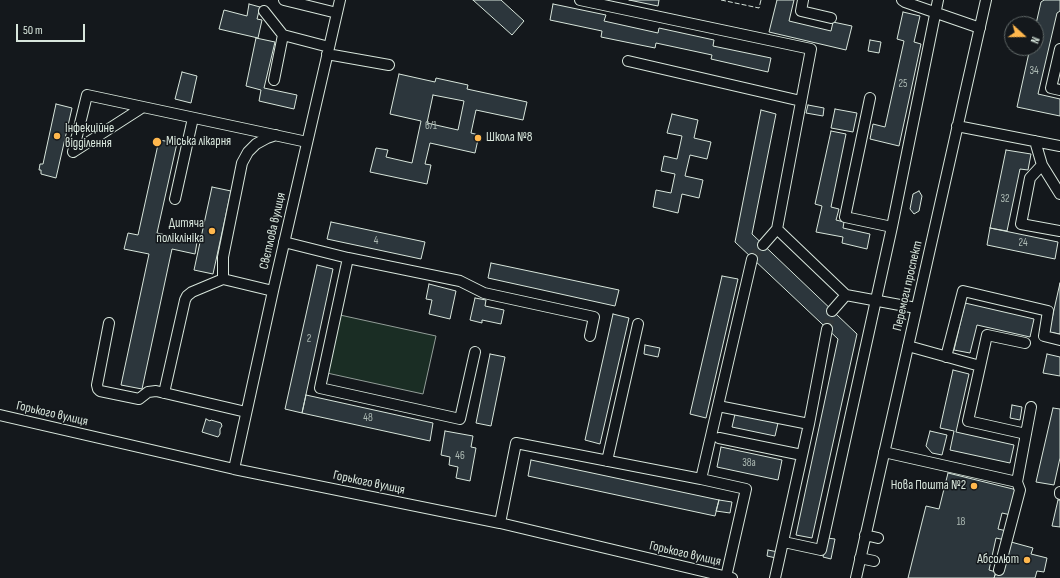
<!DOCTYPE html>
<meta charset="utf-8">
<style>
body{margin:0}
#map{position:relative;width:1060px;height:578px;overflow:hidden;background:#14181c;font-family:"Sofia Sans Condensed",sans-serif}
canvas{display:block}
.north{position:absolute;left:1004px;top:16px;width:40px;height:40px;box-sizing:border-box;background:#14181c;border:1px solid #626a69;border-radius:50%;rotate:111deg;font-size:11px;font-weight:700;line-height:16px;text-align:center;color:#d8e6dc}
.north::after{content:'';display:block;margin:auto;width:14px;height:18px;background:#ffb74d;clip-path:polygon(50% 0,100% 100%,50% 72%,0 100%)}
.scale{position:absolute;left:16px;top:24px;width:69px;height:18px;box-sizing:border-box;border:2px solid #d8e6dc;border-top:0;padding-left:5px;font-size:12px;line-height:14px;white-space:nowrap;color:#d8e6dc;-webkit-text-stroke:3px #14181c;paint-order:stroke}
</style>
<div id="map">
<canvas width="1060" height="578"></canvas>
<div class="north">N</div>
<div class="scale">50 m</div>
</div>
<script>
const g = document.querySelector('canvas').getContext('2d');
g.lineJoin = 'round';
function fill(path, color) { g.fillStyle = color; g.fill(path, 'evenodd'); }
const shape = rows => new Path2D(rows.map(r => 'M' + r).join(''));
function trace(path, color, width, dash) { g.strokeStyle = color; g.lineWidth = width; g.lineCap = dash ? 'butt' : 'round'; g.setLineDash(dash || []); g.stroke(path); }
function label(font, color, halo, rows, align = 'center') {
  g.font = font + ' "Sofia Sans Condensed",sans-serif'; g.lineWidth = 3; g.setLineDash([]); g.textBaseline = 'middle'; g.strokeStyle = halo; g.fillStyle = color; for (const [text, x, y, turn = 0] of rows) {
    g.save(); g.translate(x, y); g.rotate((+turn || 0) * Math.PI / 180); g.textAlign = isNaN(turn) ? turn : align; if (halo) g.strokeText(text, 0, 0); g.fillText(text, 0, 0); g.restore();
  }
}
const green = shape([
 [340,315,436,336,423,394,327,373,340,315]
]);
fill(green, '#1a2d24');
trace(green, '#939e99', 1);
const building = shape([
 [473,0,501,0,524,21,512,35,473,0],
 [629,0,659,0,658,6,629,0],
 [777,0,794,0,789,21,831,31,833,22,852,26,846,50,769,32,777,0],
 [1044,0,1060,0,1060,11,1057,13,1038,94,1060,99,1060,116,1017,107,1030,48,1036,48,1036,24,1041,2,1044,0],
 [249,4,260,7,257,19,262,20,258,38,219,29,224,10,247,16,249,4],
 [553,4,606,15,604,21,658,33,659,28,714,40,713,46,771,58,768,72,711,59,712,55,656,43,655,48,601,37,602,31,550,20,553,4],
 [903,12,920,16,914,42,921,44,899,146,870,139,873,124,885,127,904,41,897,39,903,12],
 [256,38,275,42,264,88,297,95,294,109,259,101,261,90,246,86,256,38],
 [870,40,881,42,879,53,868,51,870,40],
 [182,72,197,76,191,103,175,99,182,72],
 [399,74,435,82,436,78,468,85,467,89,527,102,523,120,476,110,471,133,479,135,475,153,430,143,425,164,431,165,427,184,370,172,376,148,388,150,386,157,412,163,421,121,390,114,399,74],
 [433,95,464,101,458,130,427,123,433,95],
 [56,104,72,108,56,178,41,174,41,170,39,170,40,164,43,164,56,104],
 [808,105,824,108,823,116,806,113,808,105],
 [835,109,857,113,853,132,831,128,835,109],
 [761,110,776,114,752,234,857,334,812,538,796,535,838,339,735,242,761,110],
 [672,114,698,120,694,138,711,142,707,159,690,155,685,176,703,180,699,198,682,194,678,213,653,207,656,190,671,193,675,174,661,171,664,156,677,159,682,136,667,133,672,114],
 [831,131,846,134,831,207,839,209,836,220,844,222,843,228,870,234,867,249,842,243,843,237,816,232,822,206,815,204,831,131],
 [159,140,177,143,157,233,197,242,195,254,172,249,142,389,121,385,149,254,124,249,128,233,138,235,159,140],
 [1006,150,1031,154,1028,170,1020,169,1007,231,990,228,1006,150],
 [212,187,231,191,213,274,194,270,212,187],
 [919,191,922,196,919,211,914,214,910,209,913,194,919,191],
 [331,222,425,242,421,259,327,239,331,222],
 [990,228,1058,242,1055,259,987,245,990,228],
 [491,263,619,290,615,306,488,278,491,263],
 [317,265,333,269,302,413,285,409,317,265],
 [722,276,738,279,706,418,690,414,722,276],
 [1060,283,1060,334,1049,332,1060,283],
 [429,284,456,291,450,319,429,314,432,300,426,299,429,284],
 [475,298,486,300,485,306,504,310,501,324,482,320,482,323,470,320,475,298],
 [965,303,1034,319,1030,337,977,325,970,353,954,350,965,303],
 [613,314,629,318,600,444,585,440,613,314],
 [645,345,660,348,658,357,644,354,645,345],
 [490,354,505,357,491,426,476,423,490,354],
 [1047,354,1060,357,1060,376,1043,373,1047,354],
 [953,370,969,374,956,432,1014,445,1010,463,950,450,954,431,940,428,953,370],
 [306,395,433,423,430,441,302,413,306,395],
 [1012,405,1022,407,1020,420,1010,418,1012,405],
 [1053,408,1060,409,1060,458,1054,485,1036,482,1053,408],
 [735,414,778,423,775,436,732,427,735,414],
 [206,419,210,421,211,420,221,423,222,426,220,429,220,434,218,437,202,432,206,419],
 [445,431,473,436,471,447,476,448,470,481,456,478,458,467,449,465,450,457,441,455,445,431],
 [930,431,947,435,942,455,932,453,926,446,930,431],
 [721,447,782,460,778,480,717,467,721,447],
 [531,460,719,500,715,516,528,476,531,460],
 [948,473,1017,490,1011,515,1002,513,998,529,1007,531,1005,540,996,538,989,570,996,572,994,578,908,578,926,506,939,509,948,473],
 [719,500,732,502,730,513,716,511,719,500],
 [1058,500,1060,500,1060,527,1052,526,1058,500],
 [827,538,835,539,831,559,823,557,827,538],
 [1011,542,1033,548,1031,554,1047,558,1044,572,1037,571,1035,578,994,578,996,572,1004,570,1011,542],
 [768,550,778,552,776,558,767,556,768,550]
]);
fill(building, '#2c363c');
trace(building, '#d8e6dc', 1);
trace(shape([
 [752,259,763,245],
 [827,329,832,311]
]), '#313739', 10, [10, 5]);
const minor = shape([
 [284,0,337,13],
 [580,0,811,49,777,229,846,295,916,308],
 [803,0,801,11,831,18],
 [902,0,905,2,980,28],
 [264,11,283,35,329,47],
 [1060,49,1051,88,1060,90],
 [327,54,389,65],
 [628,61,801,101],
 [274,80,283,35],
 [870,98,845,217,892,227],
 [957,126,1060,146],
 [1035,141,1042,165,1060,194],
 [73,152,87,95,307,142],
 [73,152,143,107],
 [1042,165,1030,178,1021,224,1060,231],
 [175,199,193,118],
 [284,242,348,258,460,281,484,293,594,317,590,336],
 [763,245,777,229],
 [348,258,320,388,460,419,475,352],
 [223,279,223,257,242,163,248,152,256,144,267,138,276,135],
 [832,311,846,295],
 [109,323,97,385,98,389,100,391,139,399,148,392,156,391,246,412],
 [1025,343,987,335,968,421,1026,434],
 [908,346,980,366],
 [946,357,963,291,1048,311,1044,336,1060,340],
 [164,393,185,300,187,296,192,292,223,279,273,291],
 [718,406,809,424],
 [0,415,234,469,500,523,732,578],
 [719,438,802,455],
 [884,452,1017,482],
 [607,461,638,324],
 [234,469,273,291,340,0],
 [1060,492,1060,494],
 [500,523,516,443,701,479],
 [865,535,878,538],
 [784,542,821,550,892,227,938,0],
 [860,558,874,561],
 [999,570,1020,490,1017,482,1031,407],
 [726,577,746,489,701,479,752,259],
 [775,578,809,424,827,329],
 [856,578,986,0]
]);
trace(minor, '#d8e6dc', 12);
trace(minor, '#14181c', 10);
trace(shape([
 [721,0,759,8,761,0]
]), '#d8e6dc', 1, [5, 2]);
for (const [x, y, r, color] of [
 [57,136,4,"#ffb74d"],
 [478,138,4,"#ffb74d"],
 [157,142,5,"#ffb74d"],
 [212,231,4,"#ffb74d"],
 [974,486,4,"#ffb74d"],
 [1027,560,4,"#ffb74d"]
]) { const dot = new Path2D(); dot.arc(x, y, r, 0, 2 * Math.PI); g.fillStyle = color; g.fill(dot); trace(dot, '#14181c', 1.5); }
label('11px', '#adbab4', null, [
 ["34",1034,71],
 ["25",903,84],
 ["6/1",431,126],
 ["32",1005,199],
 ["4",376,241],
 ["24",1023,243],
 ["2",309,339],
 ["48",368,418],
 ["46",460,456],
 ["38а",749,463],
 ["18",961,522]
]);
label('13px', '#d8e6dc', '#14181c', [
 ["Інфекційне",65,129],
 ["відділення",65,144],
 ["Школа №8",486,138],
 ["Міська лікарня",166,142],
 ["Дитяча",204,224,"right"],
 ["поліклініка",204,239,"right"],
 ["Нова Пошта №2",966,486,"right"],
 ["Абсолют",1019,560,"right"]
], 'left');
label('13px', '#d8e6dc', '#14181c', [
 ["Свєтлова вулиця",273,231,-77],
 ["Перемоги проспект",908,286,-77],
 ["Горького вулиця",52,414,13],
 ["Горького вулиця",369,483,12],
 ["Горького вулиця",685,554,13]
]);
</script>
